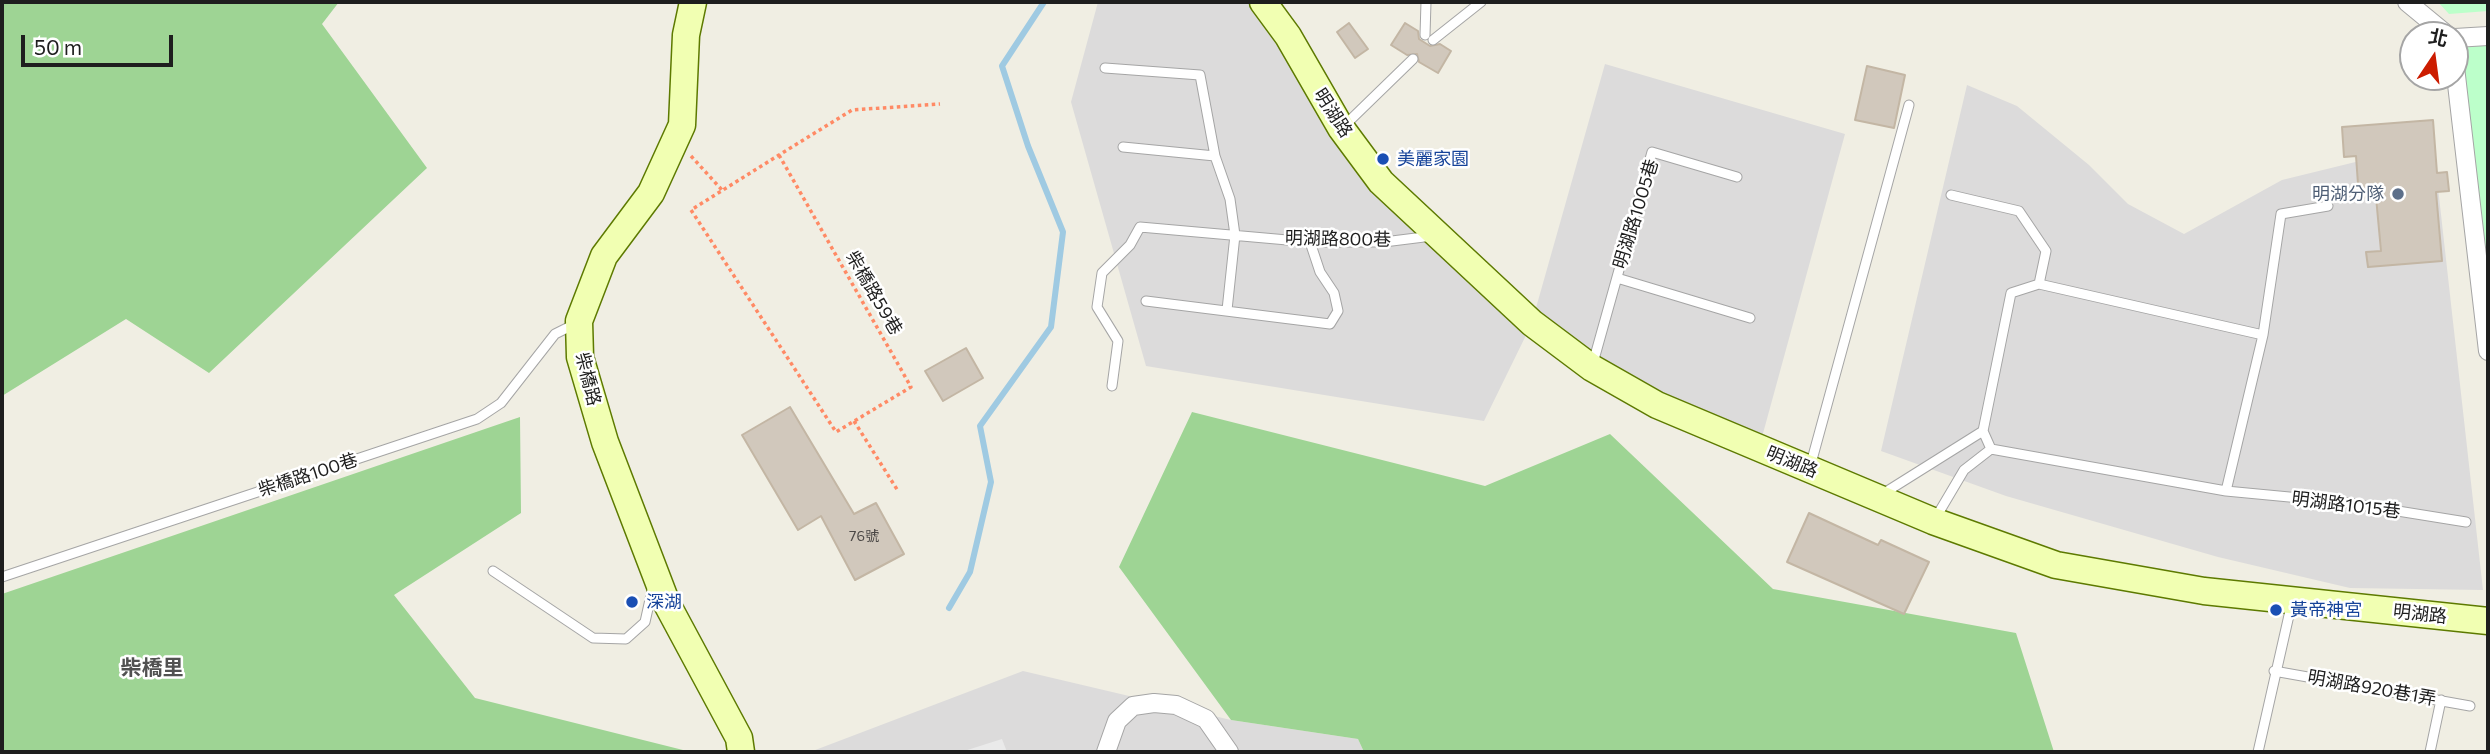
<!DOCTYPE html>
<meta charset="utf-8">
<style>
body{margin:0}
#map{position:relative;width:2490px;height:754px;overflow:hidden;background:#f0eee3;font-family:Commissioner,"Noto Sans TC",sans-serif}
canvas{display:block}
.frame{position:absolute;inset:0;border:4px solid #1e1e1e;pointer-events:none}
.north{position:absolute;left:2399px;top:21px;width:70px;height:70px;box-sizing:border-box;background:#fff;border:2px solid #a5a5a5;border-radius:50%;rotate:13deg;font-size:19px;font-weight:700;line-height:28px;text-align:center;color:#1e1e1e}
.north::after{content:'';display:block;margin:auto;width:24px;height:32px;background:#cc1c00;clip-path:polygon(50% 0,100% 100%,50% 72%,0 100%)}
.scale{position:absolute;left:21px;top:35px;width:152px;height:32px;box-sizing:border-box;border:4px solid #1e1e1e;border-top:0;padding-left:9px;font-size:21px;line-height:24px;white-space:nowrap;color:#1e1e1e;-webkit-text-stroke:5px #fff;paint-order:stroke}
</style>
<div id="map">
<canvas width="2490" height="754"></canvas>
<div class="frame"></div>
<div class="north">北</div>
<div class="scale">50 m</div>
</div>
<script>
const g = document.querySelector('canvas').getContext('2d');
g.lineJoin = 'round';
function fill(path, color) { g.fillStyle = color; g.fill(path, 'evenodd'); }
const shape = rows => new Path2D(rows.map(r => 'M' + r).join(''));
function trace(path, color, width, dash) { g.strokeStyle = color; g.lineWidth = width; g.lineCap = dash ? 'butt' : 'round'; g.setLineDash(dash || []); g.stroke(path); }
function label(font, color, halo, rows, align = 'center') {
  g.font = font + ' Commissioner,"Noto Sans TC",sans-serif'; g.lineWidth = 5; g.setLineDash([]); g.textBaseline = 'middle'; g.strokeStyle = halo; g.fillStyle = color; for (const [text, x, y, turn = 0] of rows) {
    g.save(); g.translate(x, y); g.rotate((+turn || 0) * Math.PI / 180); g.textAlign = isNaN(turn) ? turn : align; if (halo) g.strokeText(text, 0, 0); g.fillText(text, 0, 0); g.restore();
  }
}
fill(shape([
 [1098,2,1263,2,1381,182,1532,322,1605,64,1845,134,1759,448,1532,323,1484,421,1146,366,1071,102],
 [1967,85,2017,106,2089,165,2128,204,2184,234,2282,180,2433,143,2483,590,2350,588,2218,557,2006,496,1881,451],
 [1023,671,1231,720,1358,739,1364,752,810,752]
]), '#dcdbdb');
fill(shape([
 [2,2,339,2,322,24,427,168,209,373,126,319,2,396],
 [1192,412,1485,486,1610,434,1773,589,2016,633,2054,752,1364,752,1358,739,1231,720,1119,567],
 [520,417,521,513,394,595,475,698,683,750,681,752,2,752,2,594]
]), '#9ed494');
fill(shape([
 [2438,2,2488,2,2488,11,2449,14],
 [2488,36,2488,351,2455,67,2455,38]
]), '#bcffca');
fill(shape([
 [1002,739,1007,752,961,752]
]), '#eaeaea');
trace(shape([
 [949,608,970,572,991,482,980,426,1051,327,1063,232,1028,146,1002,66,1044,2]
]), '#9fcae2', 6);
const building = shape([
 [1349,23,1368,49,1355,58,1337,32,1349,23],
 [1405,23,1418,31,1419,39,1430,46,1440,44,1451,51,1438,73,1419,62,1417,54,1407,55,1391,45,1405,23],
 [1867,66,1905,75,1894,128,1855,120,1867,66],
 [2433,120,2437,173,2447,172,2449,191,2436,192,2442,261,2368,267,2366,252,2381,251,2376,197,2359,198,2356,156,2344,157,2342,127,2433,120],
 [966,348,983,378,943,401,925,371,966,348],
 [790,407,854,514,876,503,904,554,855,580,821,516,798,530,742,435,790,407],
 [1809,513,1878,545,1881,540,1929,562,1904,614,1787,562,1809,513]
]);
fill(building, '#d1c8bc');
trace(building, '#c3b6a4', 2);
const lane = shape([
 [1425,35,1426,2],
 [1433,40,1481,2],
 [1105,68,1200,75,1215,156,1230,199,1235,235,1227,310],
 [1343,127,1413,59],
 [1123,147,1215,156],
 [1951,195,2019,211,2046,251,2039,284],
 [1617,278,1750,318],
 [1146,301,1330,324,1338,311,1334,293,1320,272,1310,242],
 [1593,363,1652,152,1737,177],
 [1112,386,1118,341,1097,307,1102,273,1130,245,1140,227,1310,242,1384,242,1432,236],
 [1991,449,1983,431,2011,293,2039,284,2263,335],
 [1810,467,1909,105],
 [2226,491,2263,335,2281,214,2328,206],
 [1881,495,1983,431],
 [1935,519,1964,470,1991,449,2226,491,2342,502,2466,522],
 [493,571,593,638,626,639,645,622,653,586],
 [2,577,477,419,501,403,555,334,575,324],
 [2274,671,2470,706],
 [2258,752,2292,602],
 [2430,752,2441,700]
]);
const street = shape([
 [2407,2,2447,35],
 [2455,38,2488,36],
 [2455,67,2488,351],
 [1106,752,1117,721,1133,706,1154,703,1176,705,1206,719,1229,752]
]);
const secondary = shape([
 [693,2,686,35,682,125,651,193,604,256,579,321,580,357,605,442,667,604,739,738,741,752],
 [1263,2,1288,36,1341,128,1381,182,1532,323,1592,368,1657,405,1933,521,2056,565,2204,591,2488,621]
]);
trace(lane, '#a5a5a5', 11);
trace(street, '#a5a5a5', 20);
trace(secondary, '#5d7a00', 29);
trace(shape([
 [779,155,911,387,836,432,691,210,779,155,852,110,940,104],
 [691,156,722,190],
 [854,421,898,491]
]), '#ff8a65', 3.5, [3.5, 3.5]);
trace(lane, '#fff', 9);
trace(street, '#fff', 18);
trace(secondary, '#f1ffb2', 26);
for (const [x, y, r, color] of [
 [1383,159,7,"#1a4fb4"],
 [2398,194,7,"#5c6f8a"],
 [632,602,7,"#1a4fb4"],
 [2276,610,7,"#1a4fb4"]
]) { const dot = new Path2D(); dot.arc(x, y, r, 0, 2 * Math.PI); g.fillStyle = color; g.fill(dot); trace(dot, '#fff', 2.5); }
label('14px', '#4b4846', null, [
 ["76號",864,536]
]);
label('18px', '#1e1e1e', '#fff', [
 ["明湖路",1333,113,57],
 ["明湖路1005巷",1636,214,-73],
 ["明湖路800巷",1338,239,1],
 ["柴橋路59巷",874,293,60],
 ["柴橋路",588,379,76],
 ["明湖路",1792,462,22],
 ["柴橋路100巷",308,475,-18],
 ["明湖路1015巷",2346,505,7],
 ["明湖路",2420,614,6],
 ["明湖路920巷1弄",2372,688,10]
]);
label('18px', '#164399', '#fff', [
 ["美麗家園",1397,159],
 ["深湖",646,602],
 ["黃帝神宮",2290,610]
], 'left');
label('18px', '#4e5e75', '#fff', [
 ["明湖分隊",2384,194]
], 'right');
label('bold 21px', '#515151', '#fff', [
 ["柴橋里",152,668]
]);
</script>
